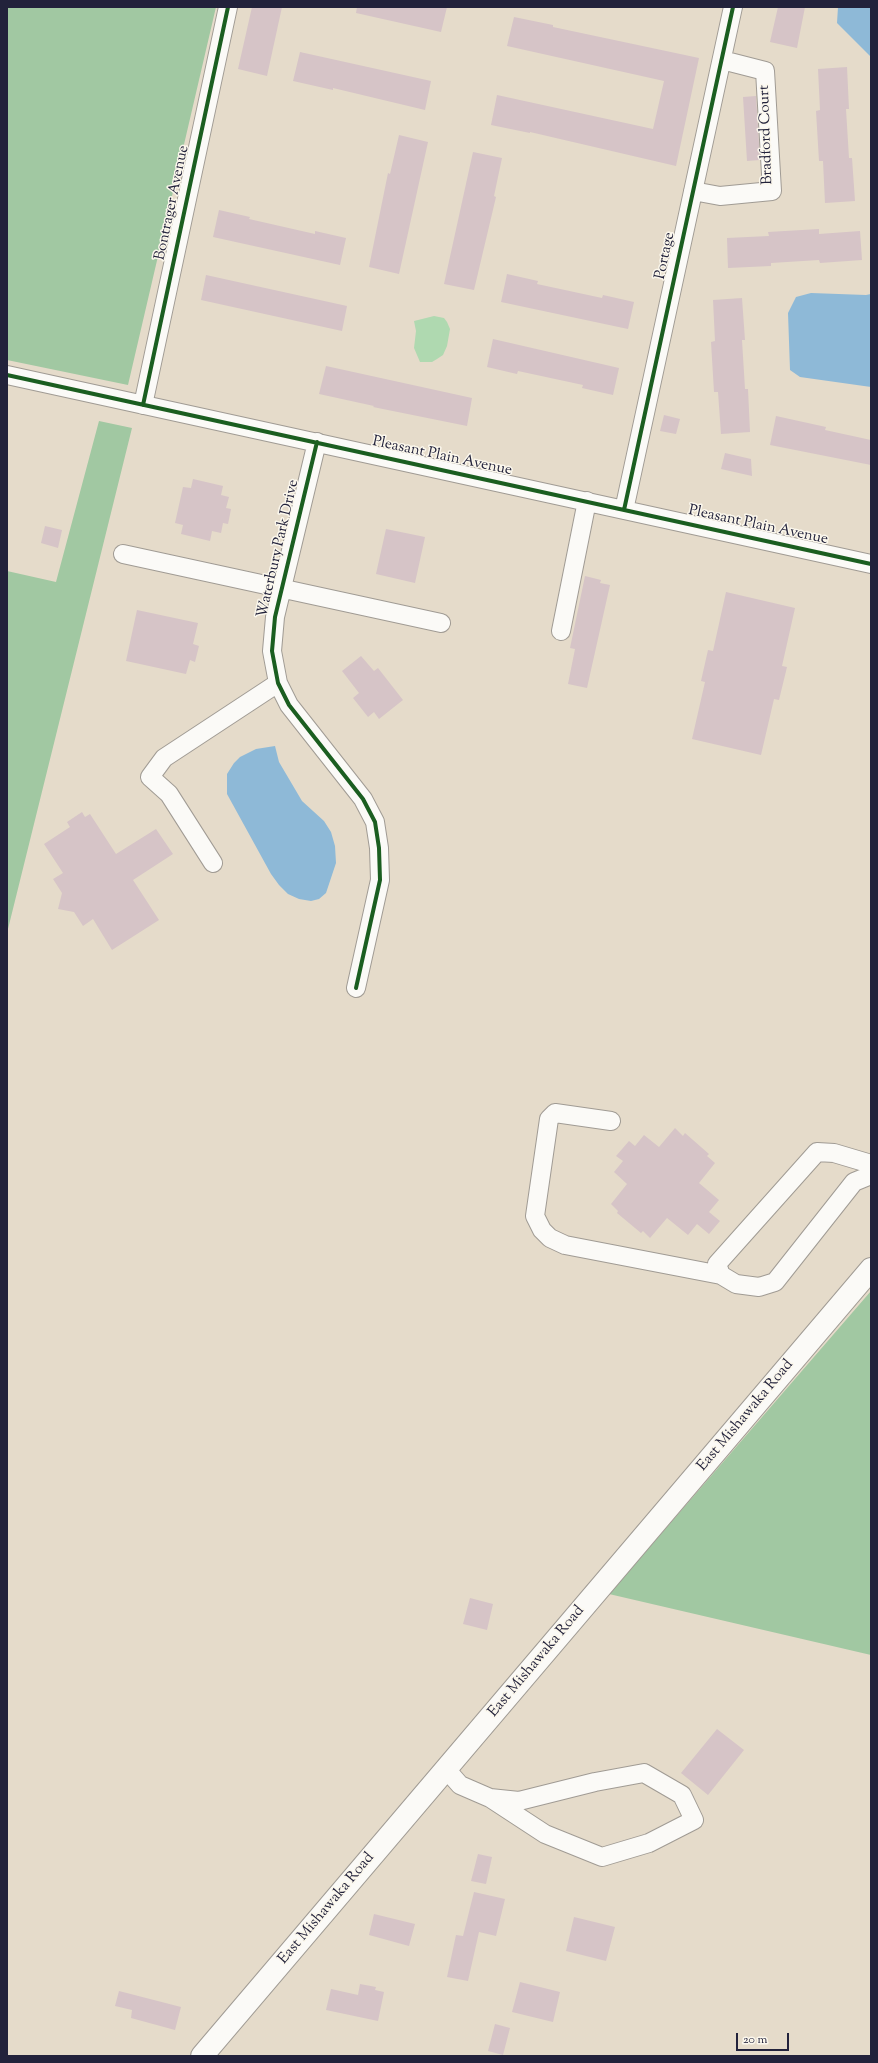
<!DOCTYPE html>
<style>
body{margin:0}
#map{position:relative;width:878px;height:2063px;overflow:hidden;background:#e5dbca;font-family:"Sorts Mill Goudy",serif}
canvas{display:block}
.frame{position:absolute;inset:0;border:8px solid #22223b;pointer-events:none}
.scale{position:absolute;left:736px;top:2033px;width:53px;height:18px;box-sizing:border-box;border:2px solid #22223b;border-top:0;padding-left:5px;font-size:12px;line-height:14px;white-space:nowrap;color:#22223b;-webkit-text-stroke:3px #fbf7ec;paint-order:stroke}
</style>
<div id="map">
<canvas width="878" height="2063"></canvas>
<div class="frame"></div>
<div class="scale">20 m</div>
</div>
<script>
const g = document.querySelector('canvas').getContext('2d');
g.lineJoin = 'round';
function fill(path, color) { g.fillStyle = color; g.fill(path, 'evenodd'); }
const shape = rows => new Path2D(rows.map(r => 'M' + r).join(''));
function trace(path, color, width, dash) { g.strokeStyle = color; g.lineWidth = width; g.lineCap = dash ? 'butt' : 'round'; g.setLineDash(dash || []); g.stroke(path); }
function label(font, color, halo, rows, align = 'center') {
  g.font = font + ' "Sorts Mill Goudy",serif'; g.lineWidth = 3; g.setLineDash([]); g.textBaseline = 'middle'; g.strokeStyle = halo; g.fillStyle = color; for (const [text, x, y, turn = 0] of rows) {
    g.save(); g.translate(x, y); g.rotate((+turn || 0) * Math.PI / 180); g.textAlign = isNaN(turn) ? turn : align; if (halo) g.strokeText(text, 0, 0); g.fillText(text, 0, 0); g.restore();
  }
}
fill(shape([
 [434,316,444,318,447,322,450,329,447,346,443,355,437,359,432,362,420,362,414,348,416,331,414,321]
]), '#afd9b0');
fill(shape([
 [7,7,216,7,128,385,7,360],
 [99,421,132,428,7,933,7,571,56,582],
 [871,1291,871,1655,609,1594]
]), '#a1c8a2');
fill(shape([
 [838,7,871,7,871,57,837,23],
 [811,293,866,295,871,294,871,387,800,377,790,370,788,313,796,297],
 [275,746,279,762,302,801,324,821,331,832,335,846,336,863,326,893,319,899,311,901,299,899,288,894,279,885,271,874,227,794,227,774,234,763,240,757,256,749]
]), '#8eb9d7');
fill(shape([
 [252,7,282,7,267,76,238,69],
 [357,7,447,7,441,32,356,13],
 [778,7,805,7,797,48,770,42],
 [514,17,553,25,553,27,699,58,676,166,530,132,530,133,491,125,497,95,653,129,664,81,507,46],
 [300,52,431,81,425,110,333,88,333,90,293,81],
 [847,67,849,109,846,109,849,158,852,158,855,201,825,203,823,161,819,161,816,111,820,110,818,69],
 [756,96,760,160,747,161,743,97],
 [399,135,428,142,399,274,369,267,388,173,390,174],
 [473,152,502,158,494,196,496,197,474,290,444,284],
 [219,210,250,217,249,219,315,234,315,231,346,238,340,265,213,237],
 [819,229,819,234,860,231,862,260,820,263,819,260,771,263,771,266,728,268,727,238,769,236,768,232],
 [507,274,538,281,537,284,602,298,603,295,634,302,628,329,501,302],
 [206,275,347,306,342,331,201,300],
 [742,298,745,340,742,340,745,389,748,389,750,432,721,434,718,392,714,392,711,342,715,341,713,300],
 [493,339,619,368,613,395,582,388,583,385,518,371,517,374,487,367],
 [326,366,472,398,467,426,373,407,374,406,319,394],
 [664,415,680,419,676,434,660,431],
 [776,416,826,427,825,430,871,440,871,465,770,445],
 [725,453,751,459,752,476,721,469],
 [193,479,223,486,221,495,229,497,226,508,231,509,228,524,223,523,221,533,212,531,210,541,181,534,183,525,175,523,183,487,191,488],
 [45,526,62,530,58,548,41,543],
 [386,529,425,537,415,583,376,574],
 [585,576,601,580,600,583,610,585,587,688,568,684,575,649,570,648],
 [726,592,795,608,782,666,787,667,779,700,774,699,761,755,692,739,705,682,701,681,708,650,713,651],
 [137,610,198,623,193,644,199,646,195,662,190,660,186,674,126,661],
 [361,656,374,671,378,668,403,700,379,719,374,712,368,717,353,698,359,693,342,671],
 [82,812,85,817,90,814,116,854,156,829,173,854,133,880,159,920,112,950,93,919,83,926,74,912,58,909,62,893,53,879,63,873,44,844,70,827,67,822],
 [675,1128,683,1136,685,1133,709,1154,707,1156,715,1163,699,1183,719,1200,709,1212,720,1221,709,1234,697,1224,688,1235,667,1218,650,1238,643,1231,641,1233,617,1213,618,1211,611,1204,627,1184,614,1172,623,1161,616,1156,629,1141,635,1146,644,1135,659,1147],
 [470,1598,493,1604,487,1630,463,1624],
 [717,1729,744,1750,708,1795,681,1773],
 [478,1854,492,1857,486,1884,471,1881],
 [474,1892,505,1899,496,1936,479,1932,468,1981,447,1977,456,1935,463,1936],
 [374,1914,415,1924,409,1946,369,1935],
 [574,1917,615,1927,606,1961,566,1951],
 [520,1982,560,1992,553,2022,512,2012],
 [360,1984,376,1987,375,1990,384,1992,378,2021,326,2010,331,1989,358,1995],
 [119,1991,181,2007,175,2030,131,2018,132,2010,115,2006],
 [495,2024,510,2028,503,2055,488,2051]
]), '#d6c4c7');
const minor = shape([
 [693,191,720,196,772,191,765,71,722,60],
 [7,375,871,564],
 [143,405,228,7],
 [317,442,275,617,272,651,278,683,289,705,363,799,375,822,379,848,380,880,356,988],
 [624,510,733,7],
 [123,554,441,623],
 [561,631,587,501],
 [213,863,169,794,150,777,164,758,278,683],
 [611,1121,555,1113,549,1119,535,1216,542,1230,550,1238,565,1245,721,1275],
 [871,1164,834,1153,817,1152,717,1264,721,1275,736,1284,759,1287,775,1282,854,1182,871,1175],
 [446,1769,460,1785,490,1798,519,1801,595,1782,644,1773,682,1795,694,1820,649,1843,602,1857,545,1834,490,1798]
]);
const major = shape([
 [202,2056,871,1269]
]);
trace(minor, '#a09b94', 20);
trace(major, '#a09b94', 24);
trace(minor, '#fbfaf7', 18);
trace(major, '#fbfaf7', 22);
trace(shape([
 [7,375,871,564],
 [143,405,228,7],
 [317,442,275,617,272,651,278,683,289,705,363,799,375,822,379,848,380,880,356,988],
 [624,510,733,7]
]), '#1b5e20', 4);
label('15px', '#22223b', '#fbf7ec', [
 ["Bradford Court",767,135,-92],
 ["Bontrager Avenue",173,203,-78],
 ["Portage",666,256,-78],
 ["Pleasant Plain Avenue",442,457,12],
 ["Pleasant Plain Avenue",758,526,12],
 ["Waterbury Park Drive",279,549,-77],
 ["East Mishawaka Road",746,1416,-50],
 ["East Mishawaka Road",537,1662,-50],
 ["East Mishawaka Road",327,1909,-50]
]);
</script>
